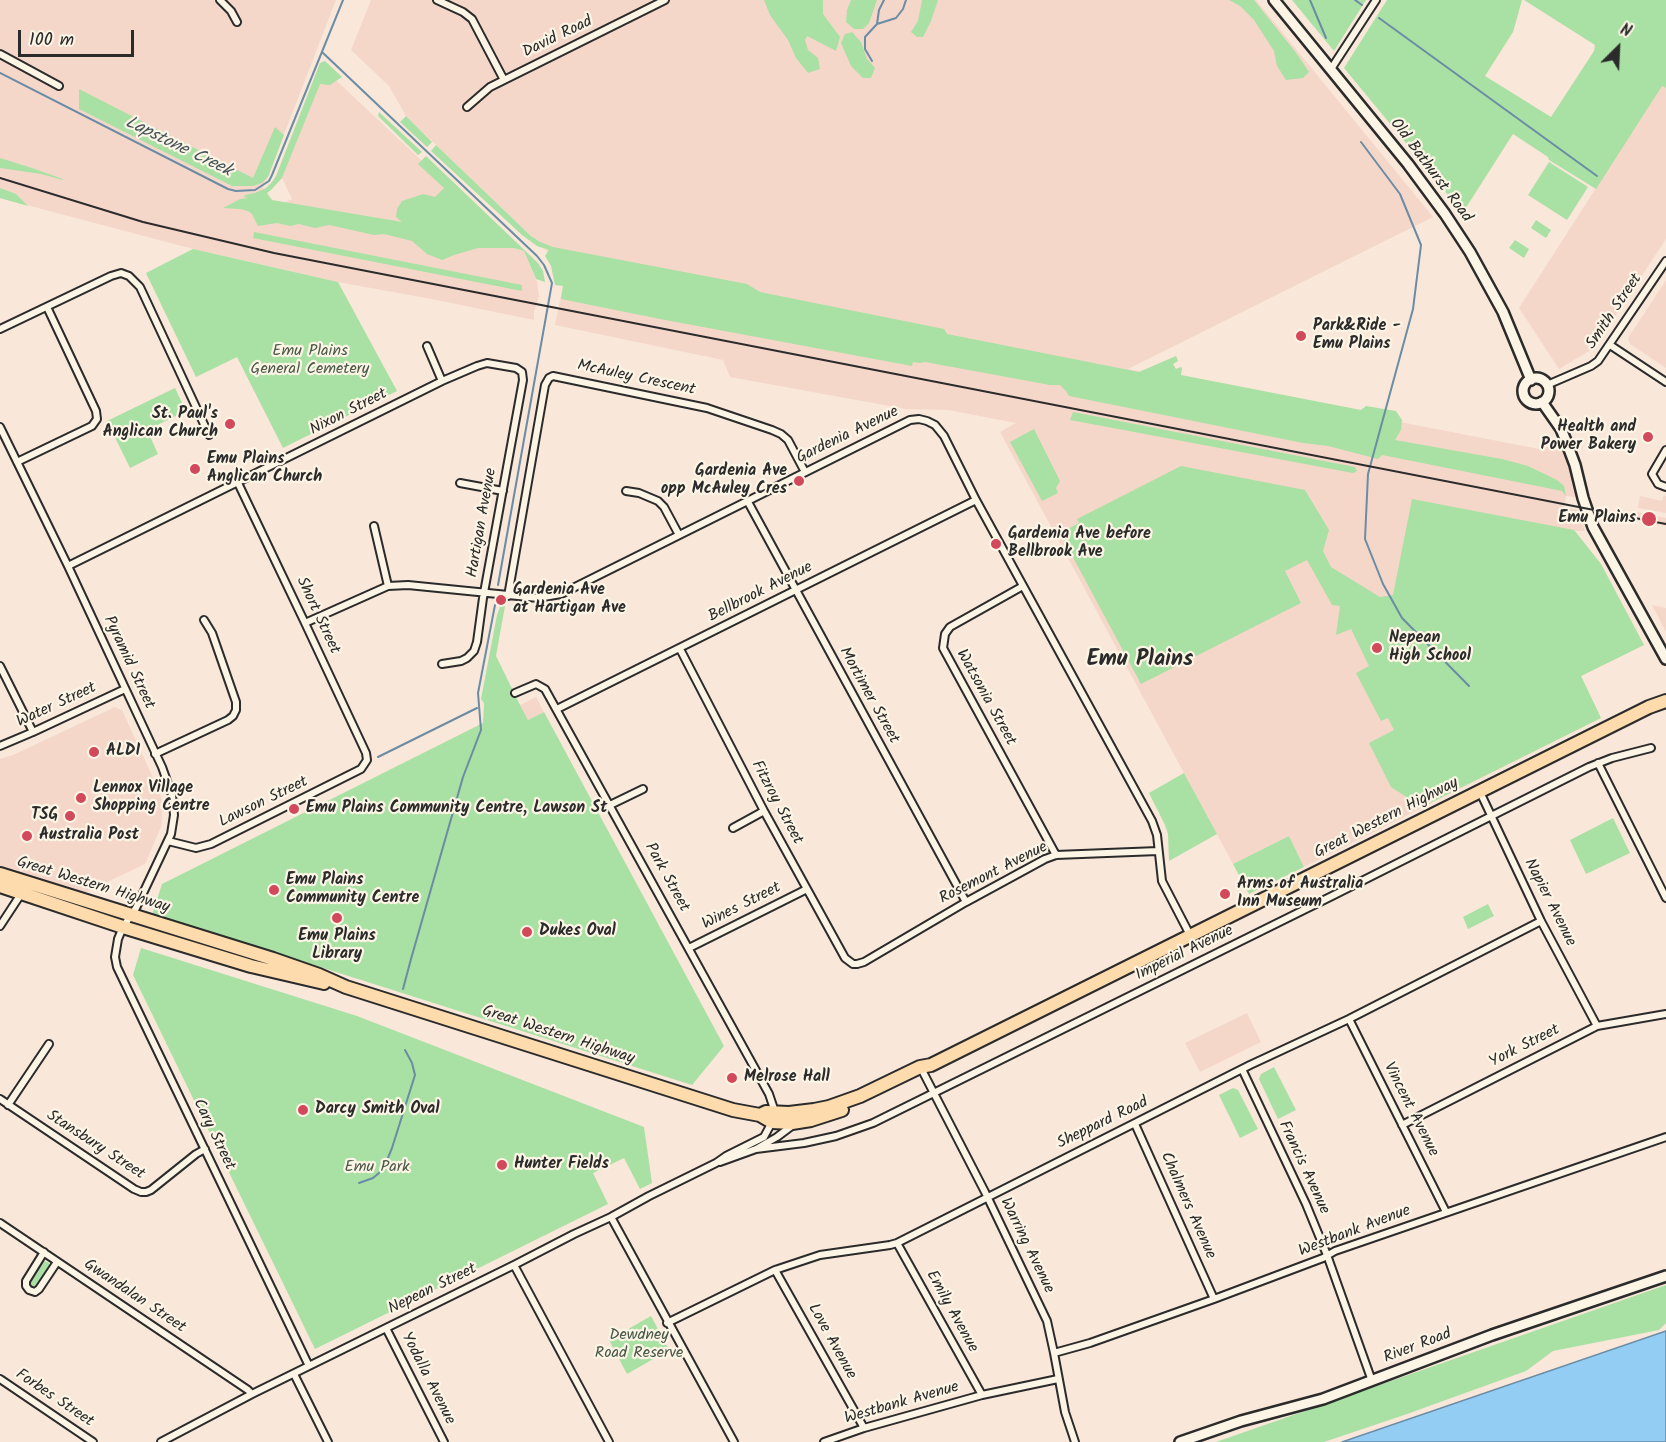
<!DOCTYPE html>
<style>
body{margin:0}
#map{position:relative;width:1666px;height:1442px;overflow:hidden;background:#f9e7d9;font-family:Kalam,sans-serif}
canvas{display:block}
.north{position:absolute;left:1588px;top:18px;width:60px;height:60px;-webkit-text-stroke:4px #fcf5e5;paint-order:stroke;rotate:24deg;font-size:16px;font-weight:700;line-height:24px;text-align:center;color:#2b2b2b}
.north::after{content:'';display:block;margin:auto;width:21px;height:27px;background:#2b2b2b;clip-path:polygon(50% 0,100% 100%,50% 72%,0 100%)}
.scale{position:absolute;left:18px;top:30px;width:116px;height:27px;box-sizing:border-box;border:3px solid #2b2b2b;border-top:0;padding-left:8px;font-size:18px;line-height:21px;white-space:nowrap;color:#2b2b2b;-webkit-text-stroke:4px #fcf5e5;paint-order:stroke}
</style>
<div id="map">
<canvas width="1666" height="1442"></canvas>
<div class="north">N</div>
<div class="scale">100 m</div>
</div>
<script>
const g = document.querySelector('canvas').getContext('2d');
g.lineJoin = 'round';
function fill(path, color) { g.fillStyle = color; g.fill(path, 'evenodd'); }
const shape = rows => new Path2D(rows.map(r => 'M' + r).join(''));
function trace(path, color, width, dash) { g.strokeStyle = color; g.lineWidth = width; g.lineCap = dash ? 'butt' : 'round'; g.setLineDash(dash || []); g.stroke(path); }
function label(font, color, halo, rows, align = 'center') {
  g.font = font + ' Kalam,sans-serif'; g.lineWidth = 4.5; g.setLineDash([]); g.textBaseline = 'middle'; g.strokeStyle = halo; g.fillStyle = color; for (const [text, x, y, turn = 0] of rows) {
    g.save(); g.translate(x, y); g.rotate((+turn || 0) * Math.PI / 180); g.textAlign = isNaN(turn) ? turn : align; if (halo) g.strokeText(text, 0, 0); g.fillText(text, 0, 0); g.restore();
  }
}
fill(shape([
 [0,0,336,0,256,207,266,212,292,199,282,178,325,70,515,248,524,251,537,282,539,296,534,312,534,320,431,299,338,282,193,249,0,198],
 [371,0,1256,0,1433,217,1128,369,1539,449,1560,443,1568,466,1575,497,1566,496,1564,507,1578,510,1585,531,1575,531,1601,564,1644,645,1581,676,1601,718,1304,867,1289,836,1233,864,1000,432,1016,423,948,410,906,409,730,377,723,360,555,325,565,275,552,256,406,116,389,86,351,50],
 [1662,85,1666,88,1666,239,1594,348,1559,369,1519,308],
 [1666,280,1666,368,1630,344,1628,338],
 [1664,495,1666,496,1666,513,1638,508,1640,496,1662,501],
 [1632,511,1666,518,1666,526,1630,519],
 [1652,605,1666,608,1666,632],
 [536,697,544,712,528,720,520,705],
 [115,707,122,710,159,791,163,804,161,827,145,864,84,893,0,866,0,759,13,755],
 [1247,1013,1261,1042,1200,1072,1185,1043]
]), '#f5d7ca');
fill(shape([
 [764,0,823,0,823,14,840,37,836,51,807,36,805,40,808,50,818,58,820,69,808,73,796,58,788,40,770,15],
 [851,0,877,0,869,23,863,29,854,29,846,22,847,10],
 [922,0,938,0,931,21,923,37,917,37,911,32,918,21],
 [1229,0,1254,0,1297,54,1309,72,1303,78,1286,80,1277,66,1274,51,1254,20,1240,6],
 [1292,0,1366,0,1334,51],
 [1387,0,1522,0,1513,32,1485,76,1551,117,1594,51,1595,45,1524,0,1666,0,1666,88,1662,86,1596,189,1549,160,1548,157,1513,134,1460,217,1444,189,1344,68],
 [852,32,861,42,867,59,875,68,871,78,863,78,851,66,841,43,845,34],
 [325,61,342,77,330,85,320,84,282,178,271,190,267,193,272,200,402,222,396,217,397,209,402,201,423,194,435,197,444,188,418,164,426,156,538,263,543,271,545,282,536,279,524,251,514,248,478,248,454,255,442,260,427,254,412,241,384,234,374,235,329,225,315,228,299,224,290,226,277,223,258,226,252,214,248,211,240,209,223,208,240,199,248,198,244,197,245,195,255,193,266,188,272,182,276,176,320,63],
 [79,89,253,178,275,127,284,135,268,177,262,183,253,186,232,186,79,109],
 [379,112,422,152,418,155,378,116],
 [406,116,432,142,427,147,400,122],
 [436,145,531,236,540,242,553,247,747,284,760,292,944,329,947,334,1139,372,1176,356,1178,361,1173,364,1176,369,1181,367,1182,368,1181,375,1361,410,1366,406,1396,411,1402,420,1401,430,1395,440,1502,459,1528,466,1557,480,1564,486,1566,496,1562,491,1382,455,1378,459,1328,446,1303,443,1069,396,1066,391,1060,385,1050,385,925,362,920,363,913,362,912,366,660,319,561,299,563,286,555,285,551,266,545,256,549,250,537,246,522,235,431,151],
 [0,158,32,168,63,179,63,180,41,174,0,168],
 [1549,162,1588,187,1567,220,1528,195],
 [0,188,16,194,28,206,0,198],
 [1536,220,1551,230,1546,238,1531,228],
 [254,232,522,285,522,291,253,238],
 [1515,240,1529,249,1524,258,1509,248],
 [193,249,338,282,397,391,283,448,237,357,196,377,146,273],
 [175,388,186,411,147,430,158,454,130,468,107,421],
 [1073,412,1355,467,1357,471,1353,473,1070,420],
 [1034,429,1060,481,1056,488,1058,493,1042,501,1010,442],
 [1181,466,1305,490,1329,530,1323,551,1331,567,1380,597,1393,595,1412,499,1574,530,1601,564,1644,645,1581,676,1601,718,1422,807,1391,787,1369,743,1394,730,1388,718,1381,721,1356,673,1369,666,1351,629,1336,635,1340,606,1332,605,1307,560,1285,571,1301,603,1141,684,1061,535,1062,532,1079,523,1077,519],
 [498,605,505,606,496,656,520,705,528,720,544,712,724,1046,692,1085,317,966,152,915,162,884,483,723,484,703,481,699,497,615,500,607],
 [1184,773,1217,834,1169,861,1168,834,1165,825,1149,793],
 [1613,818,1630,853,1586,874,1570,840],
 [1289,836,1304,867,1249,894,1233,864],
 [1488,904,1494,916,1468,929,1463,917],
 [141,948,357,1016,644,1127,652,1183,640,1189,624,1158,593,1173,608,1204,315,1349,133,975],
 [1274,1067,1296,1110,1278,1119,1259,1079,1261,1074],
 [1233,1088,1238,1090,1258,1129,1240,1138,1219,1095],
 [45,1261,49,1263,49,1267,36,1286,31,1287,29,1285,30,1281,42,1263],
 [1666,1285,1666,1323,1659,1330,1553,1351,1526,1371,1407,1414,1324,1442,1216,1442],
 [651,1316,669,1350,627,1374,609,1340]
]), '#a9e0a3');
const water = shape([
 [1666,1331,1666,1442,1342,1442,1666,1331]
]);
fill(water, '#94cdf4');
trace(water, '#6a8ca4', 1.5);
trace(shape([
 [1310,0,1326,38],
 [1355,0,1362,5],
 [1379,18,1597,176],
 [877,24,879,10,884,0],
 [322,52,537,256,544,265,552,283,498,585],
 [872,61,865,49,865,37,877,24,896,18,903,9,906,0],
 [0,73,228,189,236,191,255,190,269,181,272,175,343,0],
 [1361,142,1400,194,1421,245,1413,309,1368,474,1365,539,1383,584,1402,618,1469,686],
 [378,757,477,708],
 [403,989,411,959,463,777,481,730,478,693,495,605],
 [359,1183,373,1178,379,1173,385,1165,392,1148,415,1075,412,1063,405,1050]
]), '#6a8ca4', 2);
const street = shape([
 [220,0,231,11,237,22],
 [437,0,463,12,472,19,504,80],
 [0,54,59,86],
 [1331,69,1376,0],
 [467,107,490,87,665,0],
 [0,329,111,276,121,273,129,276,140,287,209,435],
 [1610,345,1666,382],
 [427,346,442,381],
 [1547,385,1591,366,1598,361,1666,261],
 [0,427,68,566,162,767,172,795,174,815,171,834,136,908,123,927,118,939,115,957,117,967,309,1366],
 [1666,450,1652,474,1658,484,1666,487],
 [17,462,92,426,97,419,96,411,47,307],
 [460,483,503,491],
 [626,491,639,493,658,501,664,507,679,535],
 [748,502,966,902],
 [374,526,388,586],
 [68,566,442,381,477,366,487,363,516,368,522,372,523,380,483,598,477,642,474,651,467,658,461,661,442,664],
 [1023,586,950,627,945,634,943,648,1056,855],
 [508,596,545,385,549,378,553,376,707,408,772,430,781,434,788,440,805,472],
 [305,623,388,586,408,585,538,598,561,594,910,420,919,419,927,421,935,425,944,436,976,500,1152,821,1157,835,1162,881,1190,935],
 [680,649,764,811,807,889,845,958,853,964,857,964,864,962,966,902,1045,859,1056,855,1158,851],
 [0,666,33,732],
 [515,693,536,684,545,689,769,1094,775,1112],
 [557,709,976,500],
 [0,746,33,732,125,689],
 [155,754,228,720,233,716,236,710,236,702,212,633,204,620],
 [1598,763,1666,898],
 [1480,792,1541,921,1597,1026],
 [610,805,643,789],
 [733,828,764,811],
 [168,841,196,848,211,844,361,769,367,760,366,753,305,623,238,483],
 [0,926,21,894],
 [689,948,807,889],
 [1349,1019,1446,1212],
 [1242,1069,1306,1204,1327,1255,1372,1381],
 [923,1072,985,1192,1047,1321,1054,1353,1065,1412,1075,1442],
 [0,1099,134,1189,141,1192,146,1192,151,1190,196,1154,205,1149],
 [8,1105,49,1044],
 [1135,1124,1214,1299],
 [1402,1125,1597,1026,1666,1014],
 [756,1149,804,1143,836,1136,873,1123,1330,897,1589,767,1612,758,1651,748],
 [720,1162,756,1149,777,1137,793,1125],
 [611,1217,734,1442],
 [0,1223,248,1390,252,1394],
 [897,1243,982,1395],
 [44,1252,26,1281,26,1286,29,1290,35,1292,39,1289,57,1262],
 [514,1265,609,1442],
 [775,1270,864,1428],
 [667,1323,775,1270,820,1255,890,1245,897,1243,1250,1065,1349,1019,1541,921],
 [386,1328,444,1442],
 [1054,1353,1090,1343,1214,1299,1323,1258,1335,1251,1666,1137],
 [294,1374,328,1442],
 [0,1379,93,1442],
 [161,1442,252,1394,514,1265,574,1234,611,1217,649,1196,716,1163,726,1156,764,1137,772,1122],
 [824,1442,864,1428,982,1395,1058,1379]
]);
const secondary = shape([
 [1274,0,1408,164,1445,214,1470,252,1503,312,1531,380],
 '1523 391a13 13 0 1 1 26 0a13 13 0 1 1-26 0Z',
 [1542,402,1561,429,1566,441,1575,465,1583,498,1593,527,1666,659],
 [1180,1442,1241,1421,1323,1399,1492,1335,1666,1276]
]);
const highway = shape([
 [0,874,273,959,319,975,346,987,733,1110,760,1115,772,1122,792,1123,811,1120,842,1110],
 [0,886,123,927,251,966,324,983],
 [760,1115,766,1112,789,1113,814,1110,829,1107,860,1096,920,1067,931,1065,1649,707,1666,701]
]);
trace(street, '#2b2b2b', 10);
trace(secondary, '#2b2b2b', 14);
trace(highway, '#2b2b2b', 16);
trace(street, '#fcf5e5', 6);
trace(secondary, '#fcf5e5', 9);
trace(highway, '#fedbac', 12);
trace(shape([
 [0,178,143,222,274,253,1666,524]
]), '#2b2b2b', 2);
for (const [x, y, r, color] of [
 [1301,336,6,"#d1495b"],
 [230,424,6,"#d1495b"],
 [1648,437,6,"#d1495b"],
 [195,469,6,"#d1495b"],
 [799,481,6,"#d1495b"],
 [1649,519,8,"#d1495b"],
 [996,544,6,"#d1495b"],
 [501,600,6,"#d1495b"],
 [1377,648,6,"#d1495b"],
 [94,752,6,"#d1495b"],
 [81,798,6,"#d1495b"],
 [294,809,6,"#d1495b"],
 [70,816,6,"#d1495b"],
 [27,836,6,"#d1495b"],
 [274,890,6,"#d1495b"],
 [1225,894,6,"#d1495b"],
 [337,918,6,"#d1495b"],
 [527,932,6,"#d1495b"],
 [732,1078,6,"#d1495b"],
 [303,1110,6,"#d1495b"],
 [502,1165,6,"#d1495b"]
]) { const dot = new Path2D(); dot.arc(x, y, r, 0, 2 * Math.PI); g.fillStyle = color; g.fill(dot); trace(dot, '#fcf5e5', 2); }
label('16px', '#2b2b2b', '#fcf5e5', [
 ["David Road",558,38,-26],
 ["Old Bathurst Road",1430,171,53],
 ["Smith Street",1615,312,-56],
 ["McAuley Crescent",636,379,12],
 ["Nixon Street",349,413,-27],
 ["Gardenia Avenue",848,436,-26],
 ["Hartigan Avenue",483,523,-80],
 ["Bellbrook Avenue",761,593,-27],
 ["Short Street",317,616,65],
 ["Pyramid Street",128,663,65],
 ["Mortimer Street",868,696,61],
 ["Watsonia Street",985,698,61],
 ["Water Street",57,706,-25],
 ["Lawson Street",264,803,-26],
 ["Fitzroy Street",776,803,62],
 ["Great Western Highway",1387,819,-27],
 ["Rosemont Avenue",994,874,-27],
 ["Park Street",666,878,61],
 ["Great Western Highway",93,886,17],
 ["Napier Avenue",1549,903,63],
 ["Wines Street",742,907,-27],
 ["Imperial Avenue",1185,954,-26],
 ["Great Western Highway",558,1036,18],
 ["York Street",1525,1047,-27],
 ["Vincent Avenue",1410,1110,63],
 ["Sheppard Road",1103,1124,-26],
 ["Cary Street",213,1135,64],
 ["Stansbury Street",95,1146,33],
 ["Francis Avenue",1303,1168,65],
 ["Chalmers Avenue",1187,1206,66],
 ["Westbank Avenue",1355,1232,-21],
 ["Warring Avenue",1026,1246,64],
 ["Nepean Street",433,1290,-26],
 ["Gwandalan Street",134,1297,34],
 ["Emily Avenue",951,1312,61],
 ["Love Avenue",831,1342,61],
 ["River Road",1418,1347,-21],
 ["Yodalla Avenue",427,1379,63],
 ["Forbes Street",54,1399,34],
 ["Westbank Avenue",902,1404,-16]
]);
label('bold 16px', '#2b2b2b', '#fcf5e5', [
 ["Park&Ride -",1313,327],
 ["Emu Plains",1313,345],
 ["St. Paul's",218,415,"right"],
 ["Anglican Church",218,433,"right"],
 ["Health and",1636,428,"right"],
 ["Power Bakery",1636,446,"right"],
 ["Emu Plains",207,460],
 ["Anglican Church",207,478],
 ["Gardenia Ave",787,472,"right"],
 ["opp McAuley Cres",787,490,"right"],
 ["Emu Plains",1636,519,"right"],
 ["Gardenia Ave before",1008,535],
 ["Bellbrook Ave",1008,553],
 ["Gardenia Ave",513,591],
 ["at Hartigan Ave",513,609],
 ["Nepean",1389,639],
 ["High School",1389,657],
 ["ALDI",106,752],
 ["Lennox Village",93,789],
 ["Shopping Centre",93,807],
 ["Emu Plains Community Centre, Lawson St",306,809],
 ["TSG",58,816,"right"],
 ["Australia Post",39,836],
 ["Emu Plains",286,881],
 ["Community Centre",286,899],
 ["Arms of Australia",1237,885],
 ["Inn Museum",1237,903],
 ["Dukes Oval",539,932],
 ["Emu Plains",337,937,"center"],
 ["Library",337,955,"center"],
 ["Melrose Hall",744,1078],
 ["Darcy Smith Oval",315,1110],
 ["Hunter Fields",514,1165]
], 'left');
label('16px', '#4a5849', '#fcf5e5', [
 ["Emu Plains",310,352],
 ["General Cemetery",310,370],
 ["Emu Park",377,1168],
 ["Dewdney",639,1336],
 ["Road Reserve",639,1354]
]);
label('italic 18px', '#45545d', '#fcf5e5', [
 ["Lapstone Creek",178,148,26]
]);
label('bold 22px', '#2b2b2b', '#fcf5e5', [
 ["Emu Plains",1140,661]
]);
</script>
